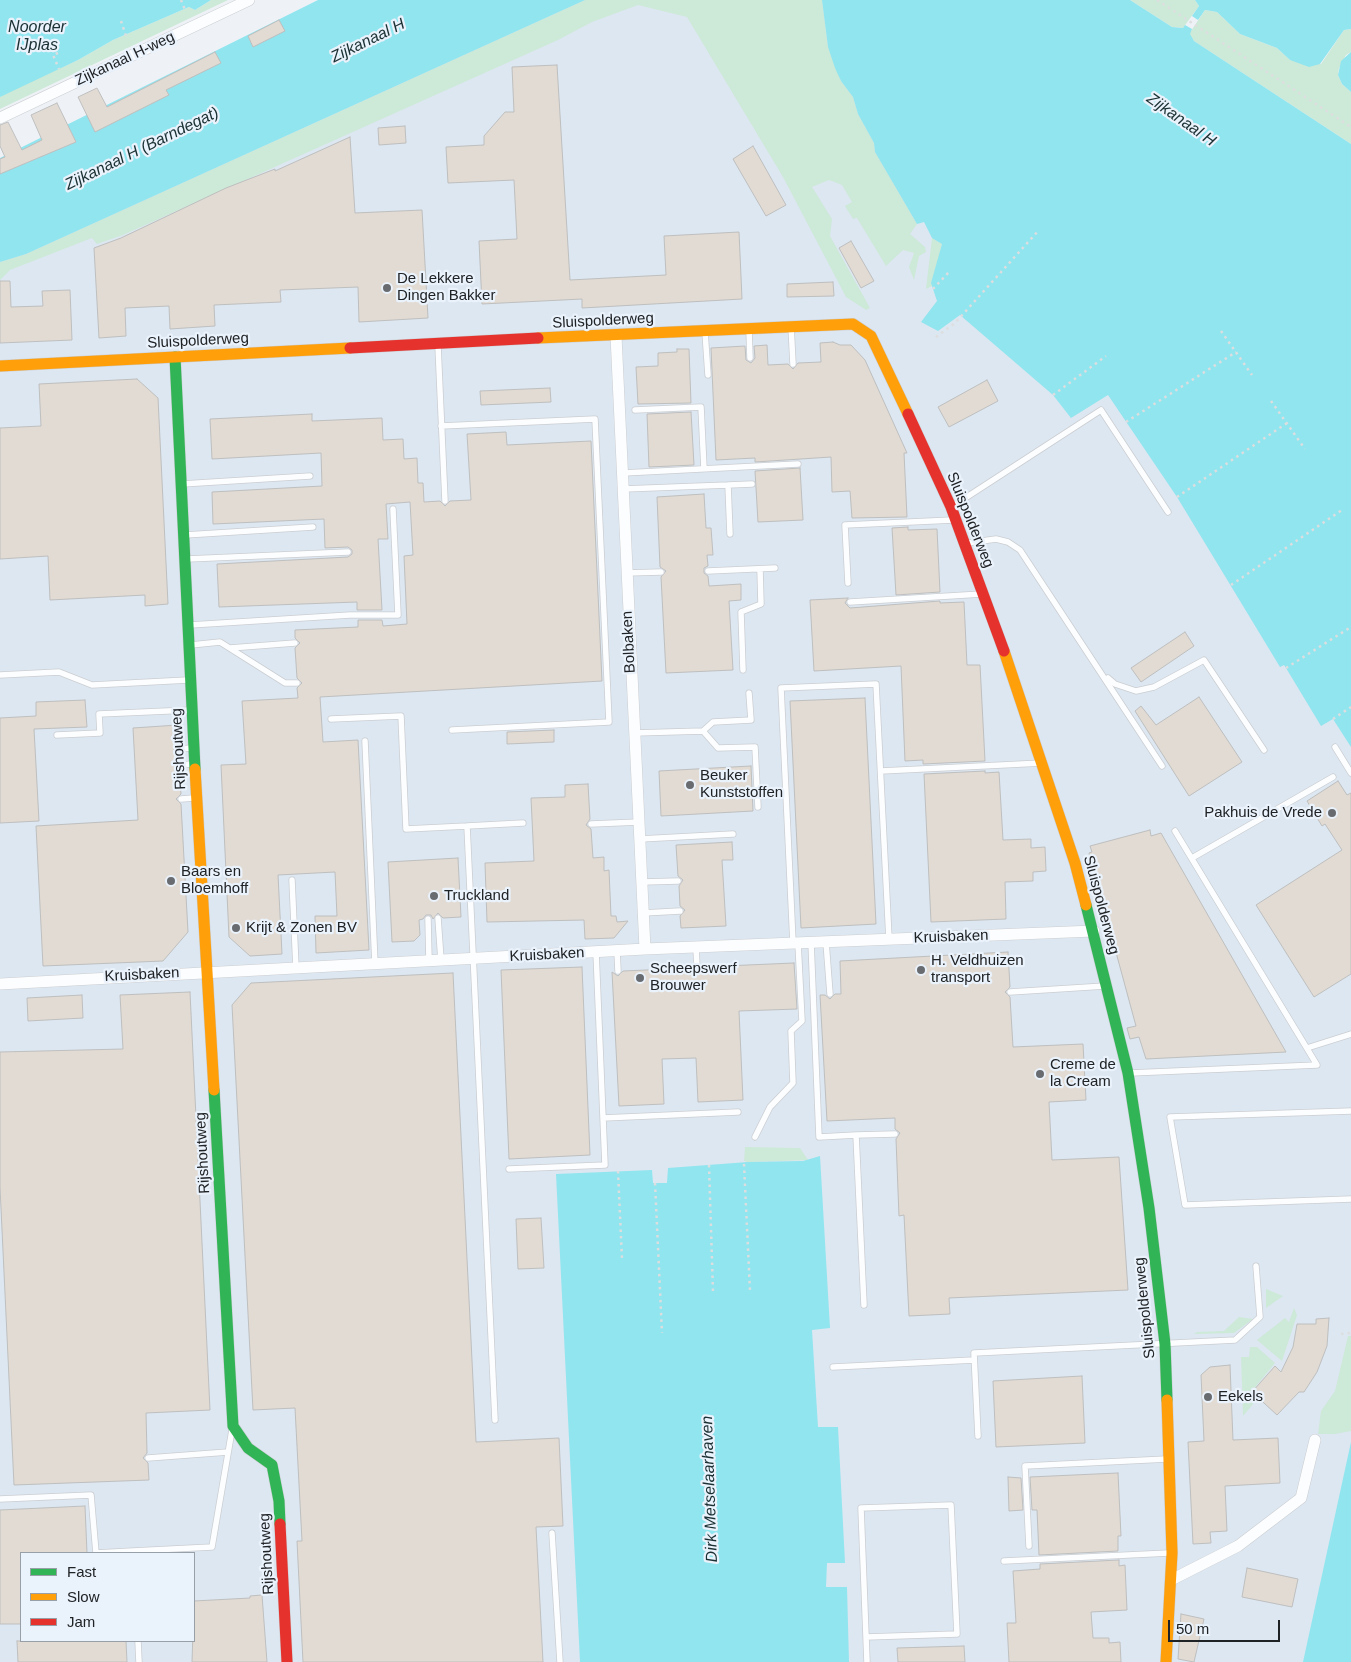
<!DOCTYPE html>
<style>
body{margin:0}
#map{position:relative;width:1351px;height:1662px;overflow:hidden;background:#eef2f7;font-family:Helvetica,sans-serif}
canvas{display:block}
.legend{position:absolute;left:20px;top:1552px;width:175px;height:90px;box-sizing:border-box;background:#eaf2fb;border:1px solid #999fa6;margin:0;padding:6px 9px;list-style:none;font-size:15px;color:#202326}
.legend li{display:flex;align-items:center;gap:10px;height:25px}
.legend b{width:25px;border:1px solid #999fa6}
.scale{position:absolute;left:1168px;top:1620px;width:112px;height:22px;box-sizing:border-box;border:2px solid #202326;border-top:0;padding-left:6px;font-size:15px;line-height:18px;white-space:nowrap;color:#202326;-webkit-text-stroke:4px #eaf2fb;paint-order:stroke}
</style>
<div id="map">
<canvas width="1351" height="1662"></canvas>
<ul class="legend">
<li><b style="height:6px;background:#30b455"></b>Fast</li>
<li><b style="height:6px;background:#ff9f0a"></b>Slow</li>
<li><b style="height:6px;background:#e5322d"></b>Jam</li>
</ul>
<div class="scale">50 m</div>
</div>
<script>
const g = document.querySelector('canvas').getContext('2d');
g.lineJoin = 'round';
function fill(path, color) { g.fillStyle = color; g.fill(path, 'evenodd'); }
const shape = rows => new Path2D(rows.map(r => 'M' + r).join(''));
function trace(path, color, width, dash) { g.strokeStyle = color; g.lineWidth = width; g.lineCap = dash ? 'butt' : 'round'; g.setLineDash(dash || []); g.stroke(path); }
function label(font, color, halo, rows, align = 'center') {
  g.font = font + ' Helvetica,sans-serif'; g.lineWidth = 4.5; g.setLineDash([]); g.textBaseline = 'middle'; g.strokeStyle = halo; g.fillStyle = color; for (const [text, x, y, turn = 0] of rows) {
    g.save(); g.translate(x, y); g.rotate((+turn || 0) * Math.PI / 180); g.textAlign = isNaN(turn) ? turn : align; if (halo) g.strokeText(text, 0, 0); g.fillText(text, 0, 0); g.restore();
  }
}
fill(shape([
 [425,0,977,0,1351,296,1351,1662,0,1662,0,192],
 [21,1553,194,1553,194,1641,21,1641]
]), '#dde7f1');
fill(shape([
 [211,0,228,0,0,109,0,97,3,94,78,60,113,40,189,7,195,10],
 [585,0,822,0,828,47,841,81,853,97,858,114,874,143,875,152,917,224,910,234,925,247,926,252,919,256,914,280,909,267,914,253,903,250,886,266,857,218,853,219,845,206,852,202,842,185,829,180,812,187,832,219,830,236,870,308,866,310,846,297,783,177,687,17,638,5,592,22,558,40,123,235,97,244,92,238,10,270,0,280,0,262,26,254],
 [1130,0,1195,0,1199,6,1183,28,1172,27],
 [1205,10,1217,12,1240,34,1277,48,1290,60,1321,64,1344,30,1351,29,1351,52,1346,55,1339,68,1338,75,1342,84,1351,92,1351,144,1194,41,1189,34],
 [932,238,942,244,932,286,926,289],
 [745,1147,800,1148,808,1160,748,1162,744,1161],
 [1266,1289,1283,1296,1266,1308],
 [1294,1308,1297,1315,1282,1361,1257,1340,1285,1318,1289,1322],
 [1239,1317,1253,1319,1234,1333,1194,1334,1197,1332,1224,1331],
 [1348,1336,1351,1336,1351,1431,1335,1434,1318,1434,1321,1411,1335,1391],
 [1250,1347,1257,1347,1275,1363,1252,1391,1258,1398,1243,1416,1241,1357,1249,1357]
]), '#cde9d8');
fill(shape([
 [0,0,211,0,195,10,189,7,113,40,78,60,0,97],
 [318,0,585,0,26,254,0,262,0,158],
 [822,0,1130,0,1172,27,1183,28,1185,25,1192,29,1190,34,1194,41,1351,144,1351,747,1333,719,1321,726,1286,668,1284,665,1280,667,1177,497,1108,395,1071,418,1053,395,960,315,938,331,921,322,937,301,931,283,942,244,932,238,924,222,917,224,875,152,874,143,858,114,853,97,841,81,835,68,828,47],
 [1195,0,1351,0,1351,29,1344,30,1320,64,1309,67,1290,60,1277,48,1240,34,1217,12,1205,10,1198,20,1192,16,1199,6],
 [1351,52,1351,92,1342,84,1338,75,1341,61],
 [820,1156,830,1328,812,1330,818,1427,838,1427,845,1563,827,1563,826,1587,847,1587,849,1662,580,1662,556,1174,652,1170,653,1183,667,1183,668,1168,748,1162,803,1161],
 [1351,1442,1351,1662,1303,1662]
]), '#90e5ef');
const building = shape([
 [279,20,285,31,253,47,248,36,279,20],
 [215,52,221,63,166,90,169,95,95,132,78,97,97,88,107,107,215,52],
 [557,65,570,280,666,275,664,236,739,232,742,299,582,308,582,299,482,304,479,241,517,239,514,180,448,183,446,147,484,145,484,136,505,112,514,112,512,67,557,65],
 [57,103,76,142,0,174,0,159,5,157,0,146,0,125,8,122,22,150,42,140,31,115,57,103],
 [405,126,406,143,379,145,378,128,405,126],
 [350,137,355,213,422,210,428,318,359,322,358,287,280,290,281,302,214,305,215,326,170,329,169,306,125,308,126,336,99,338,94,248,121,238,226,188,275,169,275,171,350,137],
 [753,146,786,205,766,216,733,159,753,146],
 [851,241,874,281,861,288,839,248,851,241],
 [0,281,10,281,11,307,43,306,42,291,70,290,72,340,0,343,0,281],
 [833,282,834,296,787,297,787,284,833,282],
 [833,342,840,345,851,345,865,360,907,453,904,453,907,517,852,518,850,491,832,492,831,457,755,462,755,458,716,460,711,348,745,346,746,360,751,363,755,358,754,346,767,345,768,365,788,364,793,369,798,363,821,362,820,343,833,342],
 [677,349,689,349,691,403,638,404,636,367,658,366,658,353,677,352,677,349],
 [137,379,158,398,168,604,145,606,145,595,50,600,48,556,0,559,0,428,41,426,39,384,137,379],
 [987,380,998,401,949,427,938,407,987,380],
 [550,388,551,402,481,405,480,391,550,388],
 [691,412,694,465,649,467,647,414,691,412],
 [312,414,312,421,382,418,383,440,403,439,404,459,417,458,418,483,423,483,424,502,440,501,445,506,450,501,471,500,467,434,506,432,507,445,591,441,602,681,320,697,323,742,358,740,369,950,316,953,315,916,337,916,335,872,278,875,282,954,250,956,229,937,221,765,246,764,242,701,298,698,297,688,302,683,297,678,295,648,300,643,295,638,295,630,358,627,358,620,382,620,383,626,407,624,404,556,413,555,410,502,386,504,388,539,378,539,382,610,357,610,357,602,219,607,217,564,348,557,352,554,352,550,348,547,325,548,324,519,213,524,212,492,322,486,321,453,212,459,210,419,312,414],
 [800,468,803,520,758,522,755,471,800,468],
 [704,494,706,528,711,528,713,555,707,555,708,566,704,568,704,573,708,576,709,586,741,584,741,600,729,601,733,670,666,673,661,577,666,571,660,567,657,497,704,494],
 [908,527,908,530,937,529,940,592,896,595,892,528,908,527],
 [848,598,845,603,850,608,940,601,940,603,964,602,967,665,980,665,985,761,923,764,923,760,905,761,901,666,814,671,810,600,848,598],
 [1185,632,1194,646,1141,682,1131,668,1185,632],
 [1199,697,1242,762,1189,796,1135,711,1141,706,1156,725,1199,697],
 [865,698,876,924,801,928,790,701,865,698],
 [85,700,87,727,34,729,39,821,0,823,0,718,36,716,36,702,85,700],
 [178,725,178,744,173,749,179,754,179,760,174,765,179,770,181,794,176,799,181,804,188,932,163,961,43,966,36,826,138,820,133,728,178,725],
 [554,730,554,742,507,744,507,732,554,730],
 [751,766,753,811,661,816,659,771,751,766],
 [985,771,985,773,999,772,1003,840,1031,839,1031,848,1045,847,1046,871,1033,872,1033,881,1005,882,1006,919,931,922,924,774,985,771],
 [1338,781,1347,795,1351,793,1351,974,1314,997,1256,905,1342,850,1325,824,1322,826,1307,801,1338,781],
 [588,784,590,819,586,825,591,829,593,858,604,857,604,871,609,870,611,916,616,916,617,922,628,921,614,938,585,939,584,920,487,922,485,863,534,861,531,798,565,797,565,785,588,784],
 [1150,830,1151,836,1161,833,1286,1052,1146,1059,1139,1037,1130,1039,1127,1028,1136,1026,1089,853,1092,852,1090,846,1150,830],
 [732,842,733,860,722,860,726,926,681,928,680,916,685,910,680,906,679,886,683,880,678,876,676,845,732,842],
 [458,858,461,917,443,918,438,913,433,919,431,915,426,915,423,919,419,920,420,935,414,941,392,942,388,862,458,858],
 [1008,952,1010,987,1005,992,1010,997,1013,1047,1083,1044,1086,1100,1049,1102,1052,1160,1119,1157,1128,1290,949,1298,950,1314,909,1316,904,1215,899,1216,896,1139,900,1133,895,1129,895,1118,827,1121,820,995,825,995,830,999,835,994,841,994,840,961,1008,952],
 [794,963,797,1009,739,1011,743,1100,698,1102,696,1058,662,1059,664,1104,619,1106,612,972,618,976,623,971,692,968,698,973,702,967,794,963],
 [582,967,590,1155,509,1159,501,970,582,967],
 [453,973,476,1442,559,1438,563,1526,536,1527,543,1662,303,1662,297,1541,302,1541,295,1408,253,1410,232,1005,251,983,453,973],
 [190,992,210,1410,146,1413,147,1453,143,1458,148,1463,149,1480,14,1485,0,1187,0,1052,123,1049,120,995,190,992],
 [82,995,83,1018,28,1021,27,998,82,995],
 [541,1218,544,1268,518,1269,516,1219,541,1218],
 [1329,1318,1327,1346,1317,1372,1304,1392,1299,1392,1277,1415,1252,1392,1275,1366,1281,1372,1293,1347,1297,1324,1316,1324,1316,1319,1329,1318],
 [1230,1365,1233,1440,1278,1438,1280,1483,1225,1486,1227,1531,1210,1532,1211,1543,1193,1544,1188,1442,1204,1441,1201,1375,1210,1367,1230,1365],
 [1082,1376,1085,1443,996,1447,993,1381,1082,1376],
 [1118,1473,1121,1536,1118,1536,1118,1551,1039,1555,1037,1510,1032,1510,1030,1477,1118,1473],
 [1008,1477,1021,1478,1023,1510,1009,1511,1008,1477],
 [85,1506,87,1553,21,1553,21,1624,0,1624,0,1510,85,1506],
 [1119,1560,1119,1566,1125,1565,1127,1610,1091,1612,1093,1638,1109,1638,1109,1643,1120,1642,1121,1662,1009,1662,1007,1623,1016,1623,1013,1571,1040,1569,1040,1564,1119,1560],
 [1247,1568,1298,1579,1292,1607,1242,1597,1247,1568],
 [262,1595,267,1662,192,1662,194,1601,250,1598,250,1596,262,1595],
 [1181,1614,1204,1619,1194,1662,1178,1659,1181,1614],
 [17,1641,126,1641,127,1662,18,1662,17,1641],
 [964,1646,965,1662,898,1662,897,1648,964,1646]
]);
fill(building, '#e2dbd3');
trace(building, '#bebfbf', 1);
const lane = shape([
 [791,326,793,364],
 [749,330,750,358],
 [705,332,708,375],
 [438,346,445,501],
 [635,410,701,407,704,469],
 [441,426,595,419,609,722,452,730],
 [623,473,798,464],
 [182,484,310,476],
 [728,485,752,484],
 [623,489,728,485,730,534],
 [953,506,1101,410,1168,512],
 [185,535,313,527],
 [967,543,996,539,1008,542,1020,550,1162,766],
 [187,559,348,552],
 [708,571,775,568],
 [626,573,661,572],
 [848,583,845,525,953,520],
 [850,602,982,594],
 [190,625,350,615,398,615,393,509],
 [191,645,220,642,285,683,297,683],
 [230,648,295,643],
 [743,670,741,612,761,604,760,569],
 [0,675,59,672,92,685,188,680],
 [1108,678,1115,684,1136,691,1154,687,1204,660,1264,750],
 [331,719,401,716,406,829,467,826,495,1420],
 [703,731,718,748,755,747,758,807],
 [634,733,703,731,713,722,751,720,749,693],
 [57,735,100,733,99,714,190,710],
 [365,741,375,964],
 [1335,747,1351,773],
 [178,749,192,748],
 [179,765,193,764],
 [881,771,1042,763],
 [181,799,194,798],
 [591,824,639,822],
 [467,826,523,823],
 [640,839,733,834],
 [1192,858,1333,777],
 [292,880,296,968],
 [642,882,678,881],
 [643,913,680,911],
 [438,918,441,960],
 [428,919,429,961],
 [811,942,819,1137,856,1135,864,1305],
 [826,942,830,994],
 [793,943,781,688,876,684,889,939],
 [696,947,697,968],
 [617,951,618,971],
 [1010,992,1105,986],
 [1307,1048,1351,1034],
 [1130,1073,1317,1065,1175,831],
 [1351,1111,1170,1117,1185,1205,1351,1199],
 [603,1118,738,1112],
 [856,1135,895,1134],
 [755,1137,770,1107,793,1083,791,1031,802,1021,798,943],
 [509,1169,605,1165,596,952],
 [833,1367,974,1360],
 [978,1436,974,1353,1235,1340,1260,1317,1256,1266],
 [148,1458,228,1452],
 [0,1499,91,1495,96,1553],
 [552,1533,560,1662],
 [1029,1546,1025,1466,1167,1459],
 [96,1553,133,1551],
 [133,1553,133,1551,212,1547,232,1430],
 [1004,1561,1169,1553],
 [866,1637,957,1634,951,1505,861,1508,867,1662],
 [138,1641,139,1662]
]);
const street = shape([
 [0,118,249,0],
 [616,336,645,949],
 [0,984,645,949,1094,931],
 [1171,1580,1238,1546,1301,1498,1315,1440]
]);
const fast = shape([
 [175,357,195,769],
 [1086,905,1128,1073,1149,1208,1165,1344,1167,1400],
 [214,1090,233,1426,248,1448,272,1465,279,1501,280,1524]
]);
const slow = shape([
 [538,338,853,324,871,336,908,414],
 [0,366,350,348],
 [1004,651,1075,863,1086,905],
 [195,769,214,1090],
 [1166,1662,1172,1553,1167,1400]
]);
const jam = shape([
 [350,348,538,338],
 [908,414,951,507,1004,651],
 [280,1524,287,1662]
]);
trace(lane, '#cbced2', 7);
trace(street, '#cbced2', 12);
trace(fast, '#cbced2', 12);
trace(slow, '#cbced2', 12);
trace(jam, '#cbced2', 12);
trace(shape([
 [181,0,185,10],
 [1157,0,1351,127],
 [121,21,126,36],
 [58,53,53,55,59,69],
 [933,289,949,272],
 [1221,331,1252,375],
 [936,337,955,323,1039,230],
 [1053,395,1106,356],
 [1271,401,1305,449],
 [1126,422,1236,352],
 [1177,497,1287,423],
 [1231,585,1342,510],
 [1286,668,1351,627],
 [1333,719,1351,707],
 [744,1164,750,1291],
 [709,1165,713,1292],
 [618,1171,622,1259],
 [655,1183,662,1333],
 [1341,1334,1351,1333]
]), '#dddedf', 2.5, [2.5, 4]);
trace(lane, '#fcfdfe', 5.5);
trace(street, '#fcfdfe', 11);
trace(fast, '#30b455', 11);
trace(slow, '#ff9f0a', 11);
trace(jam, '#e5322d', 11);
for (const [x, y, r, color] of [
 [387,288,5,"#686b6f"],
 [690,785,5,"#686b6f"],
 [1332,813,5,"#686b6f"],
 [171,881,5,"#686b6f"],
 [434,896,5,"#686b6f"],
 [236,928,5,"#686b6f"],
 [921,970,5,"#686b6f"],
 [640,978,5,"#686b6f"],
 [1040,1074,5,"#686b6f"],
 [1208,1397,5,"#686b6f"]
]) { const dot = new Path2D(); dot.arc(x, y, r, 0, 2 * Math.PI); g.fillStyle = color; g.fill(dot); trace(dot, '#eaf2fb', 2); }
label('15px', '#202326', '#eaf2fb', [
 ["Zijkanaal H-weg",125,59,-25],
 ["Sluispolderweg",603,321,-3],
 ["Sluispolderweg",198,341,-3],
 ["Sluispolderweg",970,520,68],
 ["Bolbaken",629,642,-93],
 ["Rijshoutweg",179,749,-93],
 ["Sluispolderweg",1101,905,75],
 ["Kruisbaken",951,937,-2],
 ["Kruisbaken",547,955,-3],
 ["Kruisbaken",142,975,-3],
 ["Rijshoutweg",203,1153,-93],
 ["Sluispolderweg",1145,1308,-96],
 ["Rijshoutweg",267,1554,-93]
]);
label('15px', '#202326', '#eaf2fb', [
 ["De Lekkere",397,279],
 ["Dingen Bakker",397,296],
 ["Beuker",700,776],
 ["Kunststoffen",700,793],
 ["Pakhuis de Vrede",1322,813,"right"],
 ["Baars en",181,872],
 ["Bloemhoff",181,889],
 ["Truckland",444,896],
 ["Krijt & Zonen BV",246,928],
 ["H. Veldhuizen",931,961],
 ["transport",931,978],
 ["Scheepswerf",650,969],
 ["Brouwer",650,986],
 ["Creme de",1050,1065],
 ["la Cream",1050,1082],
 ["Eekels",1218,1397]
], 'left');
label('italic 16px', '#1a3032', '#eaf2fb', [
 ["Noorder",37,28],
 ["IJplas",37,46],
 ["Zijkanaal H",368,41,-26],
 ["Zijkanaal H",1181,120,35],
 ["Zijkanaal H (Barndegat)",142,149,-26],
 ["Dirk Metselaarhaven",710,1489,-92]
]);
</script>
